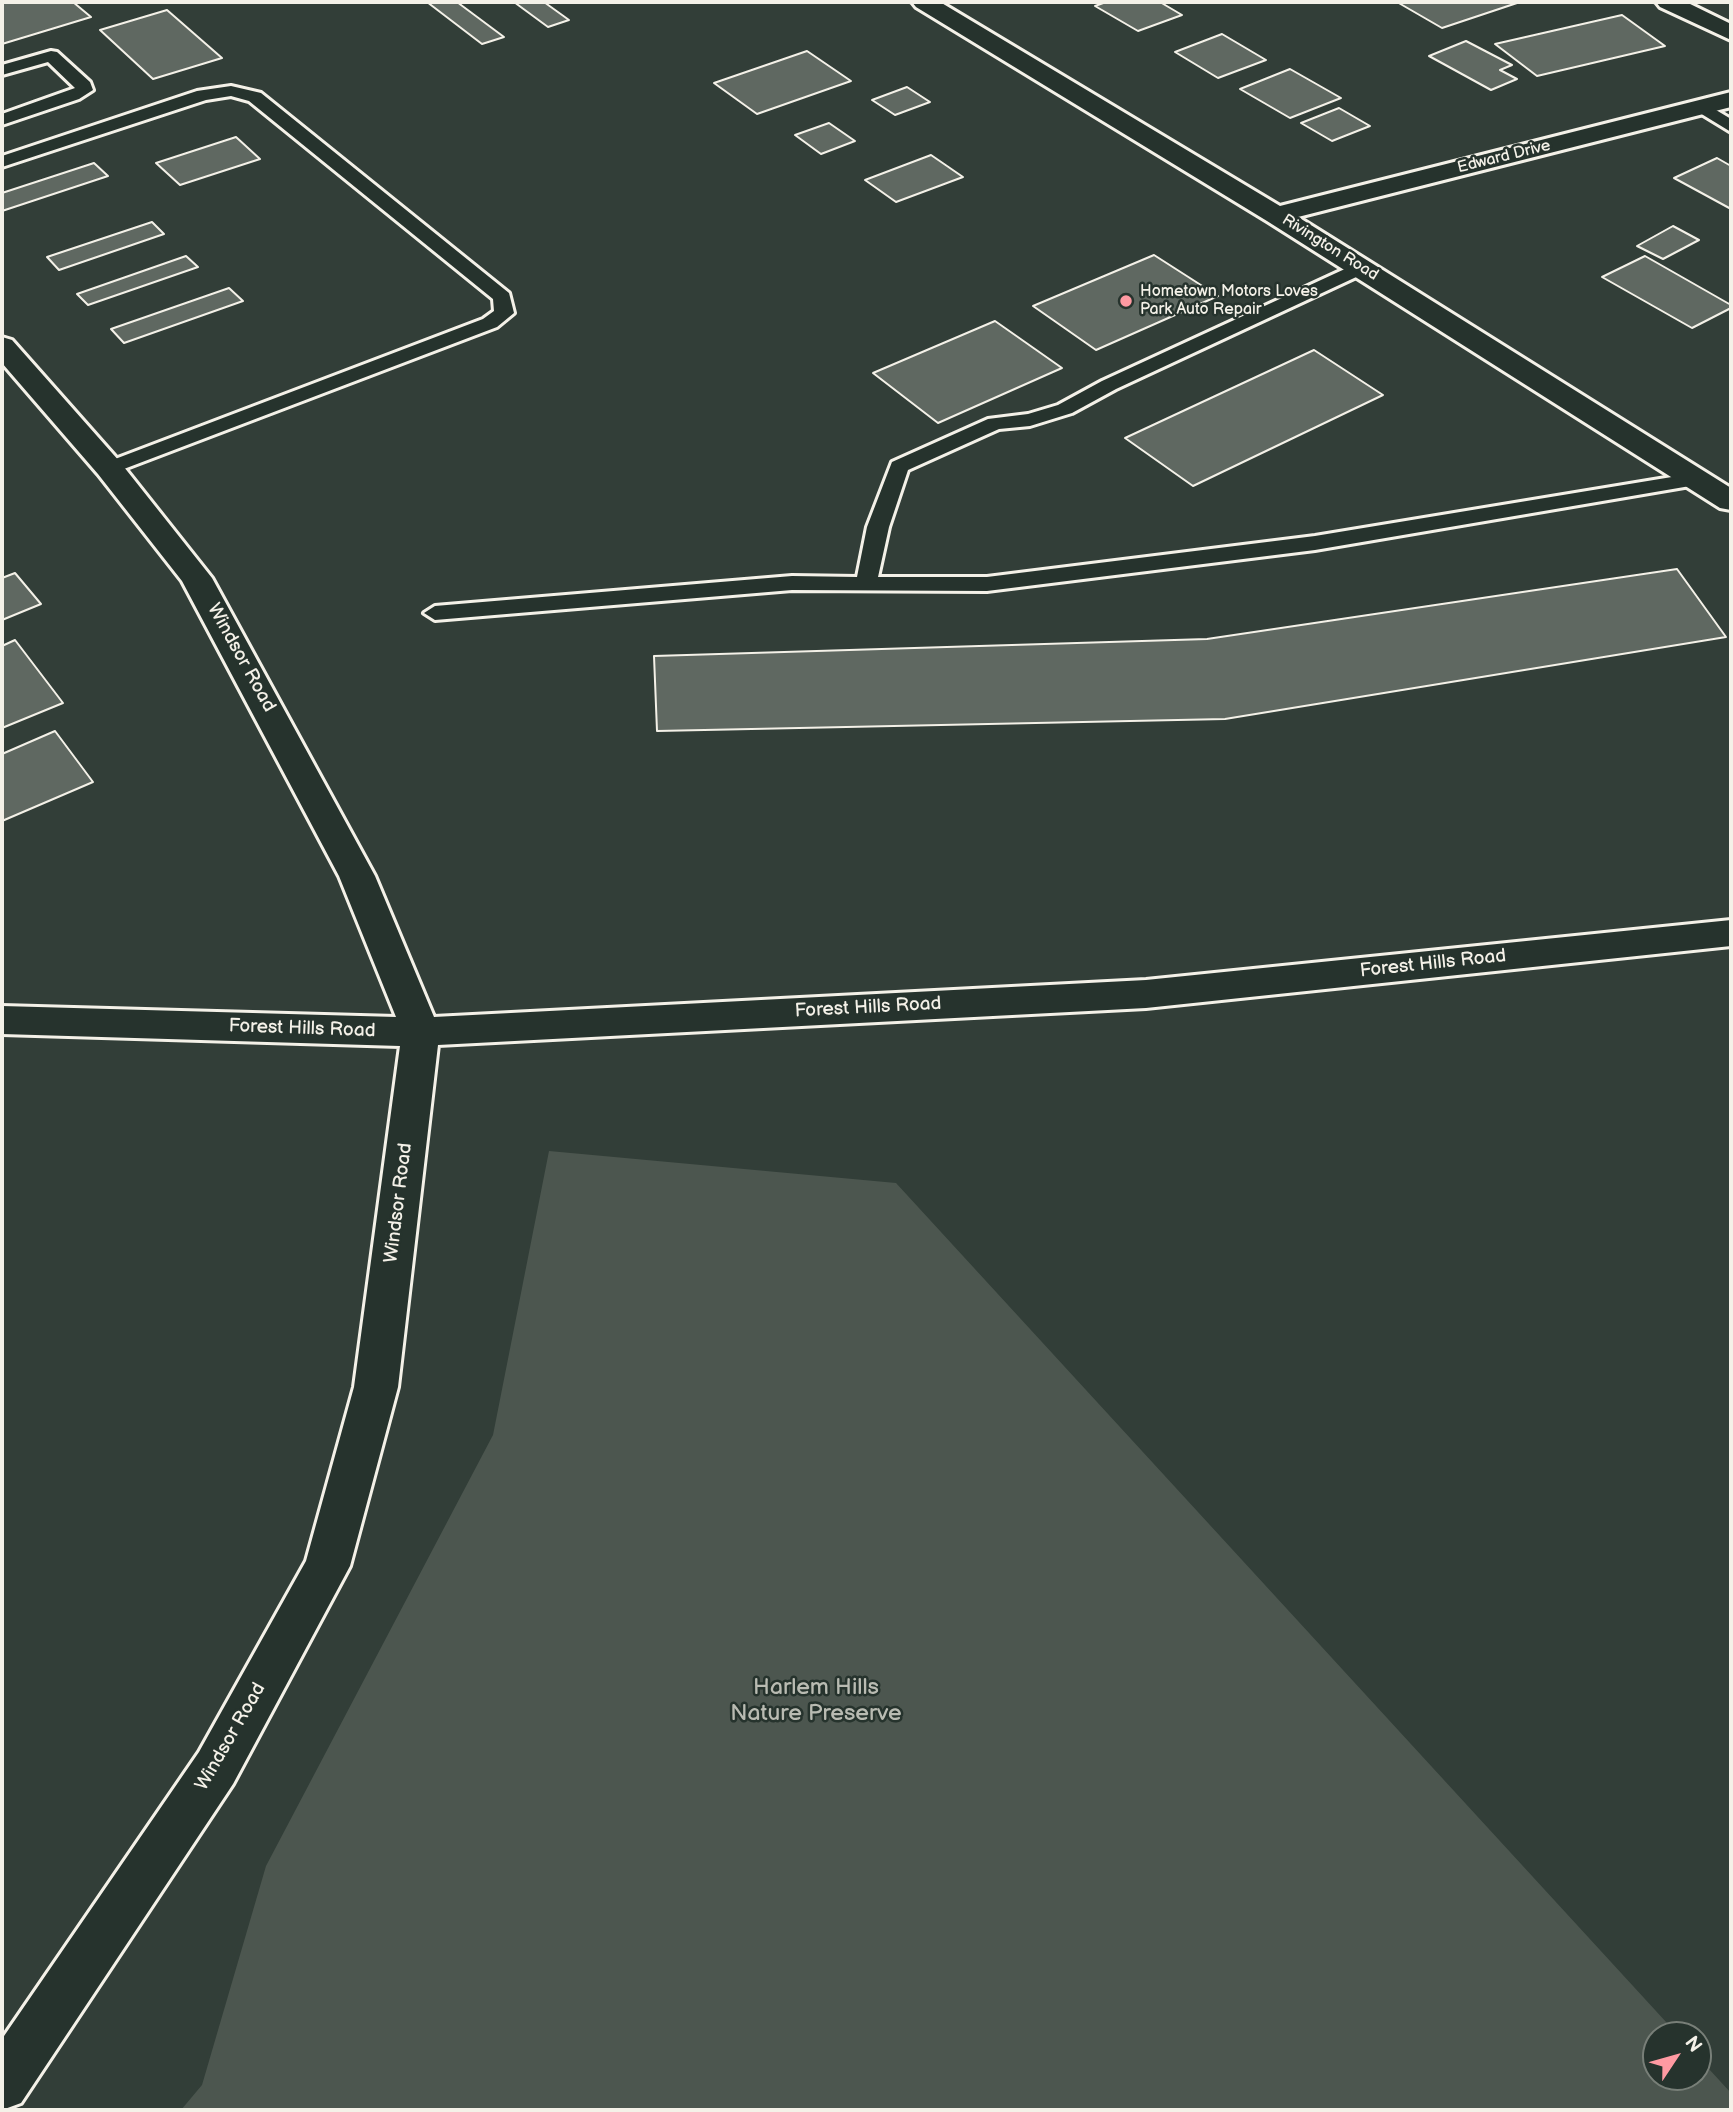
<!DOCTYPE html>
<style>
body{margin:0}
#map{position:relative;width:1733px;height:2112px;overflow:hidden;background:#323e38;font-family:"Balsamiq Sans",sans-serif}
canvas{display:block}
.frame{position:absolute;inset:0;border:4px solid #f4f1e8;pointer-events:none}
.north{position:absolute;left:1642px;top:2021px;width:70px;height:70px;box-sizing:border-box;background:#26332d;border:2px solid #787f78;border-radius:50%;rotate:54deg;font-size:19px;font-weight:700;line-height:28px;text-align:center;color:#f4f1e8}
.north::after{content:'';display:block;margin:auto;width:24px;height:32px;background:#ff9aa2;clip-path:polygon(50% 0,100% 100%,50% 72%,0 100%)}
</style>
<div id="map">
<canvas width="1733" height="2112"></canvas>
<div class="frame"></div>
<div class="north">N</div>
</div>
<script>
const g = document.querySelector('canvas').getContext('2d');
g.lineJoin = 'round';
function fill(path, color) { g.fillStyle = color; g.fill(path, 'evenodd'); }
const shape = rows => new Path2D(rows.map(r => 'M' + r).join(''));
function trace(path, color, width, dash) { g.strokeStyle = color; g.lineWidth = width; g.lineCap = dash ? 'butt' : 'round'; g.setLineDash(dash || []); g.stroke(path); }
function label(font, color, halo, rows, align = 'center') {
  g.font = font + ' "Balsamiq Sans",sans-serif'; g.lineWidth = 5; g.setLineDash([]); g.textBaseline = 'middle'; g.strokeStyle = halo; g.fillStyle = color; for (const [text, x, y, turn = 0] of rows) {
    g.save(); g.translate(x, y); g.rotate((+turn || 0) * Math.PI / 180); g.textAlign = isNaN(turn) ? turn : align; if (halo) g.strokeText(text, 0, 0); g.fillText(text, 0, 0); g.restore();
  }
}
fill(shape([
 [549,1151,896,1183,1678,2035,1656,2035,1656,2077,1698,2077,1698,2057,1731,2093,1731,2110,181,2110,202,2085,266,1866,493,1435]
]), '#4c564f');
const building = shape([
 [2,2,73,2,91,17,2,44,2,2],
 [427,2,457,2,504,37,482,44,427,2],
 [514,2,544,2,569,20,548,27,514,2],
 [1106,2,1160,2,1182,15,1138,31,1095,6,1106,2],
 [1397,2,1520,2,1442,28,1397,2],
 [167,10,222,58,153,79,100,30,167,10],
 [1622,15,1665,46,1537,76,1495,44,1622,15],
 [1222,34,1266,60,1218,78,1175,52,1222,34],
 [1466,41,1512,65,1500,70,1517,79,1491,90,1429,56,1466,41],
 [807,51,851,81,757,114,714,83,807,51],
 [1290,69,1341,98,1290,118,1240,89,1290,69],
 [907,87,930,102,895,115,872,100,907,87],
 [1339,108,1370,126,1332,141,1301,123,1339,108],
 [829,123,855,141,821,154,795,135,829,123],
 [236,137,260,159,180,185,156,163,236,137],
 [931,155,963,177,896,202,865,180,931,155],
 [1717,158,1731,166,1731,209,1674,178,1717,158],
 [94,163,108,176,2,211,2,193,94,163],
 [152,222,164,234,59,270,47,257,152,222],
 [1673,226,1699,240,1663,259,1637,246,1673,226],
 [1154,255,1218,296,1096,350,1033,306,1154,255],
 [186,256,198,267,88,305,77,294,186,256],
 [1645,256,1731,305,1731,308,1692,328,1602,277,1645,256],
 [229,288,243,301,124,343,111,329,229,288],
 [995,321,1062,368,938,423,873,373,995,321],
 [1314,350,1383,395,1193,486,1125,438,1314,350],
 [1677,569,1726,637,1225,719,657,731,654,656,1207,639,1677,569],
 [15,573,41,604,2,620,2,578,15,573],
 [15,640,63,703,2,728,2,646,15,640],
 [55,731,93,782,2,821,2,754,55,731]
]);
fill(building, '#5f6861');
trace(building, '#f4f1e8', 2);
const service = shape([
 [51,51,57,52,90,82,93,90,79,99,2,125,2,114,75,88,48,62,2,75,2,65,51,51],
 [231,86,261,93,509,293,514,313,497,327,116,472,102,472,99,468,102,464,483,319,494,311,493,299,249,101,231,96,206,100,2,167,2,156,197,91,231,86],
 [1701,101,1731,119,1731,132,1695,110,1692,106,1695,102,1701,101],
 [1360,262,1367,264,1369,268,1367,272,1116,389,1072,413,1030,426,999,429,908,470,889,527,878,577,987,577,1315,536,1696,473,1706,479,1696,485,1315,550,987,591,792,590,435,620,424,613,435,606,792,576,857,577,867,527,892,462,988,419,1028,414,1058,405,1102,381,1360,262]
]);
const minor = shape([
 [912,2,940,2,1280,206,1731,92,1731,107,1298,217,1731,488,1731,510,1720,508,1267,221,916,7,912,2],
 [1656,2,1686,2,1731,24,1731,40,1660,7,1656,2]
]);
const tertiary = shape([
 [2,337,12,340,120,462,212,578,375,876,434,1017,1146,980,1731,920,1731,946,1146,1008,438,1045,398,1387,350,1566,233,1784,21,2103,2,2110,2,2039,199,1752,306,1561,354,1387,400,1046,2,1034,2,1006,396,1017,339,876,182,581,98,474,2,363,2,337]
]);
trace(service, '#f4f1e8', 6);
trace(minor, '#f4f1e8', 6);
trace(tertiary, '#f4f1e8', 6);
fill(service, '#26332d');
fill(minor, '#26332d');
fill(tertiary, '#26332d');
for (const [x, y, r, color] of [
 [1126,301,7,"#ff9aa2"]
]) { const dot = new Path2D(); dot.arc(x, y, r, 0, 2 * Math.PI); g.fillStyle = color; g.fill(dot); trace(dot, '#26332d', 2.5); }
label('16px', '#f4f1e8', '#26332d', [
 ["Edward Drive",1504,157,-14],
 ["Rivington Road",1330,248,32]
]);
label('16px', '#f4f1e8', '#26332d', [
 ["Hometown Motors Loves",1140,292],
 ["Park Auto Repair",1140,310]
], 'left');
label('19px', '#f4f1e8', '#26332d', [
 ["Windsor Road",241,658,61],
 ["Forest Hills Road",1433,964,-6],
 ["Forest Hills Road",868,1008,-3],
 ["Forest Hills Road",302,1029,2],
 ["Windsor Road",399,1203,-83],
 ["Windsor Road",231,1737,-60]
]);
label('23px', '#b9bbb2', '#26332d', [
 ["Harlem Hills",816,1688],
 ["Nature Preserve",816,1714]
]);
</script>
